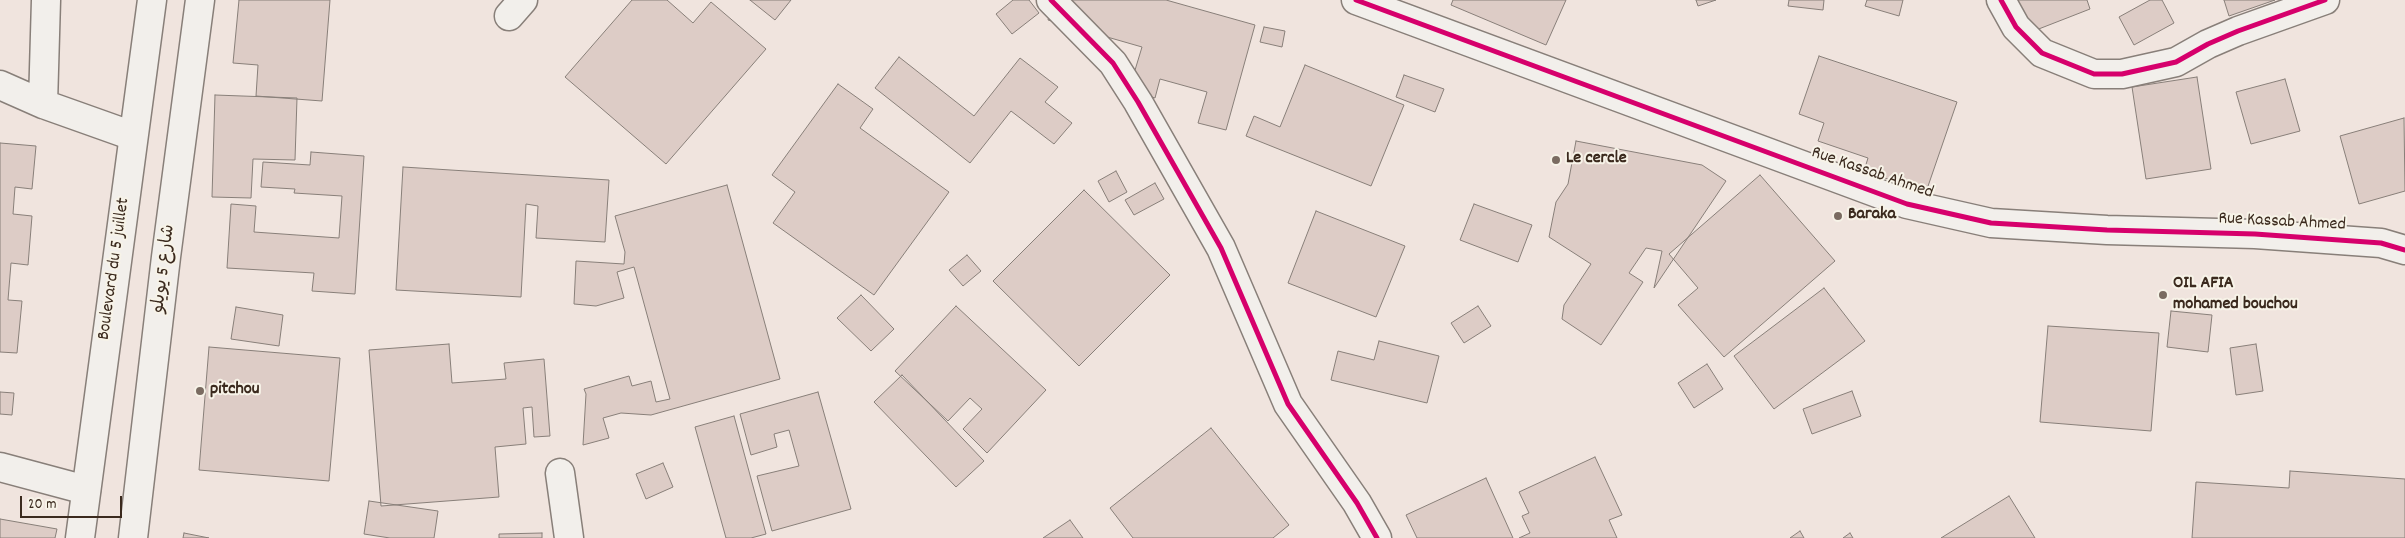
<!DOCTYPE html>
<meta charset="utf-8">
<style>
body{margin:0}
#map{position:relative;width:2405px;height:538px;overflow:hidden;background:#f0e4de;font-family:Dekko,sans-serif}
canvas{display:block}
.scale{position:absolute;left:20px;top:496px;width:102px;height:22px;box-sizing:border-box;border:2px solid #3b2a1e;border-top:0;padding-left:6px;font-size:15px;line-height:18px;white-space:nowrap;color:#3b2a1e;-webkit-text-stroke:4px #f7f3e8;paint-order:stroke}
</style>
<div id="map">
<canvas width="2405" height="538"></canvas>
<div class="scale">20 m</div>
</div>
<script>
const g = document.querySelector('canvas').getContext('2d');
g.lineJoin = 'round';
function fill(path, color) { g.fillStyle = color; g.fill(path, 'evenodd'); }
const shape = rows => new Path2D(rows.map(r => 'M' + r).join(''));
function trace(path, color, width, dash) { g.strokeStyle = color; g.lineWidth = width; g.lineCap = dash ? 'butt' : 'round'; g.setLineDash(dash || []); g.stroke(path); }
function label(font, color, halo, rows, align = 'center') {
  g.font = font + ' Dekko,"Playpen Sans Arabic",sans-serif'; g.lineWidth = 4; g.setLineDash([]); g.textBaseline = 'middle'; g.strokeStyle = halo; g.fillStyle = color; for (const [text, x, y, turn = 0] of rows) {
    g.save(); g.translate(x, y); g.rotate((+turn || 0) * Math.PI / 180); g.textAlign = isNaN(turn) ? turn : align; if (halo) g.strokeText(text, 0, 0); g.fillText(text, 0, 0); g.restore();
  }
}
const building = shape([
 [239,0,330,0,322,101,256,96,258,65,233,63,239,0],
 [632,0,667,0,693,23,711,2,766,49,666,164,565,77,632,0],
 [750,0,791,0,775,20,750,0],
 [1013,0,1029,0,1039,13,1012,34,996,14,1013,0],
 [1053,0,1166,0,1255,25,1226,130,1198,123,1207,92,1160,79,1155,98,1129,90,1142,47,1048,20,1053,0],
 [1453,0,1566,0,1546,45,1451,5,1453,0],
 [1696,0,1716,0,1698,6,1696,0],
 [1789,0,1824,0,1823,10,1788,6,1789,0],
 [1867,0,1903,0,1899,16,1865,6,1867,0],
 [2018,0,2087,0,2090,9,2031,32,2018,0],
 [2150,0,2162,0,2174,23,2134,45,2119,17,2150,0],
 [2224,0,2275,0,2229,16,2224,0],
 [1264,27,1285,31,1282,47,1260,42,1264,27],
 [1819,56,1957,102,1926,192,1864,171,1868,158,1818,141,1824,123,1799,114,1819,56],
 [899,57,974,116,1020,58,1058,87,1045,102,1072,123,1054,144,1011,111,970,163,875,88,899,57],
 [1305,65,1404,105,1371,186,1246,136,1254,116,1280,127,1305,65],
 [1404,75,1444,89,1435,112,1396,97,1404,75],
 [2197,77,2211,169,2146,179,2132,87,2197,77],
 [2285,79,2300,131,2251,144,2236,92,2285,79],
 [838,84,873,109,860,128,949,192,874,295,773,223,795,192,772,175,838,84],
 [215,95,297,98,295,160,253,159,251,198,212,197,215,95],
 [2404,118,2405,191,2359,204,2340,136,2404,118],
 [1576,141,1702,165,1726,181,1654,288,1662,251,1646,248,1629,273,1643,282,1601,345,1562,319,1564,305,1591,264,1549,237,1556,202,1568,184,1576,141],
 [0,143,36,146,32,189,15,187,13,214,32,216,28,265,11,263,8,300,22,301,17,353,0,352,0,143],
 [311,152,364,156,355,294,312,291,314,273,227,268,231,204,256,206,254,232,339,238,342,196,294,193,295,189,261,187,263,162,310,165,311,152],
 [403,167,609,180,605,242,536,238,538,206,526,204,521,297,396,290,403,167],
 [1116,171,1127,192,1109,202,1098,181,1116,171],
 [1760,175,1835,261,1724,357,1678,305,1698,288,1669,254,1760,175],
 [1155,183,1164,199,1134,215,1125,200,1155,183],
 [727,185,780,379,651,415,621,413,603,418,609,438,583,445,586,394,584,389,629,376,632,386,651,381,656,402,670,399,634,267,617,272,624,298,596,306,574,304,576,261,624,264,625,252,615,216,727,185],
 [1084,190,1170,275,1079,366,993,281,1084,190],
 [1474,204,1532,225,1518,262,1460,240,1474,204],
 [1316,211,1405,246,1376,317,1288,283,1316,211],
 [967,255,981,271,963,286,949,270,967,255],
 [1824,288,1865,341,1774,409,1734,356,1824,288],
 [861,295,894,329,871,351,837,318,861,295],
 [956,306,1046,390,987,453,963,429,982,409,970,398,948,421,895,371,956,306],
 [1478,306,1491,326,1464,343,1451,323,1478,306],
 [236,307,283,315,279,346,231,339,236,307],
 [2171,311,2212,315,2208,352,2167,347,2171,311],
 [2048,326,2159,333,2151,431,2040,422,2048,326],
 [1379,341,1439,356,1427,403,1331,380,1338,351,1374,360,1379,341],
 [449,344,452,383,506,379,504,363,544,359,550,436,534,437,532,407,523,408,526,444,495,447,499,497,381,506,369,350,449,344],
 [2256,344,2263,391,2236,395,2230,348,2256,344],
 [209,347,340,358,329,481,199,470,209,347],
 [1707,364,1723,389,1694,408,1678,383,1707,364],
 [902,375,984,461,956,487,874,402,902,375],
 [1852,391,1861,416,1812,434,1803,409,1852,391],
 [0,392,14,393,12,415,0,414,0,392],
 [818,392,851,509,772,531,757,476,799,466,789,430,774,434,777,447,751,455,740,414,818,392],
 [734,416,766,534,751,538,726,538,695,427,734,416],
 [1211,428,1289,525,1273,538,1133,538,1110,508,1211,428],
 [1595,457,1622,515,1609,520,1617,538,1519,538,1530,533,1522,516,1529,513,1519,492,1595,457],
 [663,463,673,487,646,499,636,474,663,463],
 [2290,471,2405,479,2405,538,2192,538,2196,482,2289,488,2290,471],
 [1486,478,1513,538,1417,538,1406,515,1486,478],
 [2009,496,2035,538,1941,538,2009,496],
 [369,501,438,511,434,538,390,538,364,534,369,501],
 [0,519,57,529,55,538,0,538,0,519],
 [1070,520,1083,538,1043,538,1070,520],
 [1800,531,1804,538,1790,538,1800,531],
 [184,533,209,538,183,538,184,533],
 [542,533,542,538,499,538,499,534,542,533],
 [1850,533,1853,538,1843,538,1850,533]
]);
fill(building, '#ddccc6');
trace(building, '#887f79', 1);
const minor = shape([
 [1051,0,1113,63,1138,102,1221,248,1288,404,1357,503,1377,538],
 [1356,0,1907,204,1991,223,2107,230,2255,234,2381,243,2405,250],
 [2001,0,2016,27,2042,53,2094,74,2122,74,2176,62,2208,44,2238,31,2325,0],
 [509,16,523,0],
 [0,85,43,104,133,136],
 [43,104,46,0],
 [0,467,86,490],
 [560,473,569,538]
]);
const major = shape([
 [80,538,152,0],
 [133,538,166,257,200,0]
]);
trace(minor, '#887f79', 31);
trace(major, '#887f79', 31);
trace(minor, '#f2efeb', 28);
trace(major, '#f2efeb', 28);
trace(shape([
 [1051,0,1113,63,1138,102,1221,248,1288,404,1357,503,1377,538],
 [1356,0,1907,204,1991,223,2107,230,2255,234,2381,243,2405,250],
 [2001,0,2016,27,2042,53,2094,74,2122,74,2176,62,2208,44,2238,31,2325,0]
]), '#d6006c', 5);
for (const [x, y, r, color] of [
 [1556,160,5,"#7a6b61"],
 [1838,216,5,"#7a6b61"],
 [2163,295,5,"#7a6b61"],
 [200,391,5,"#7a6b61"]
]) { const dot = new Path2D(); dot.arc(x, y, r, 0, 2 * Math.PI); g.fillStyle = color; g.fill(dot); trace(dot, '#f7f3e8', 2); }
label('bold 18px', '#3b2a1e', '#f7f3e8', [
 ["Le cercle",1566,160],
 ["Baraka",1848,216],
 ["OIL AFIA",2173,285],
 ["mohamed bouchou",2173,306],
 ["pitchou",210,391]
], 'left');
label('18px', '#3b2a1e', '#f7f3e8', [
 ["Rue Kassab Ahmed",1872,174,19],
 ["Rue Kassab Ahmed",2282,223,3],
 ["Boulevard du 5 juillet",115,269,-82],
 ["شارع 5 يويلو",165,269,-83]
]);
</script>
